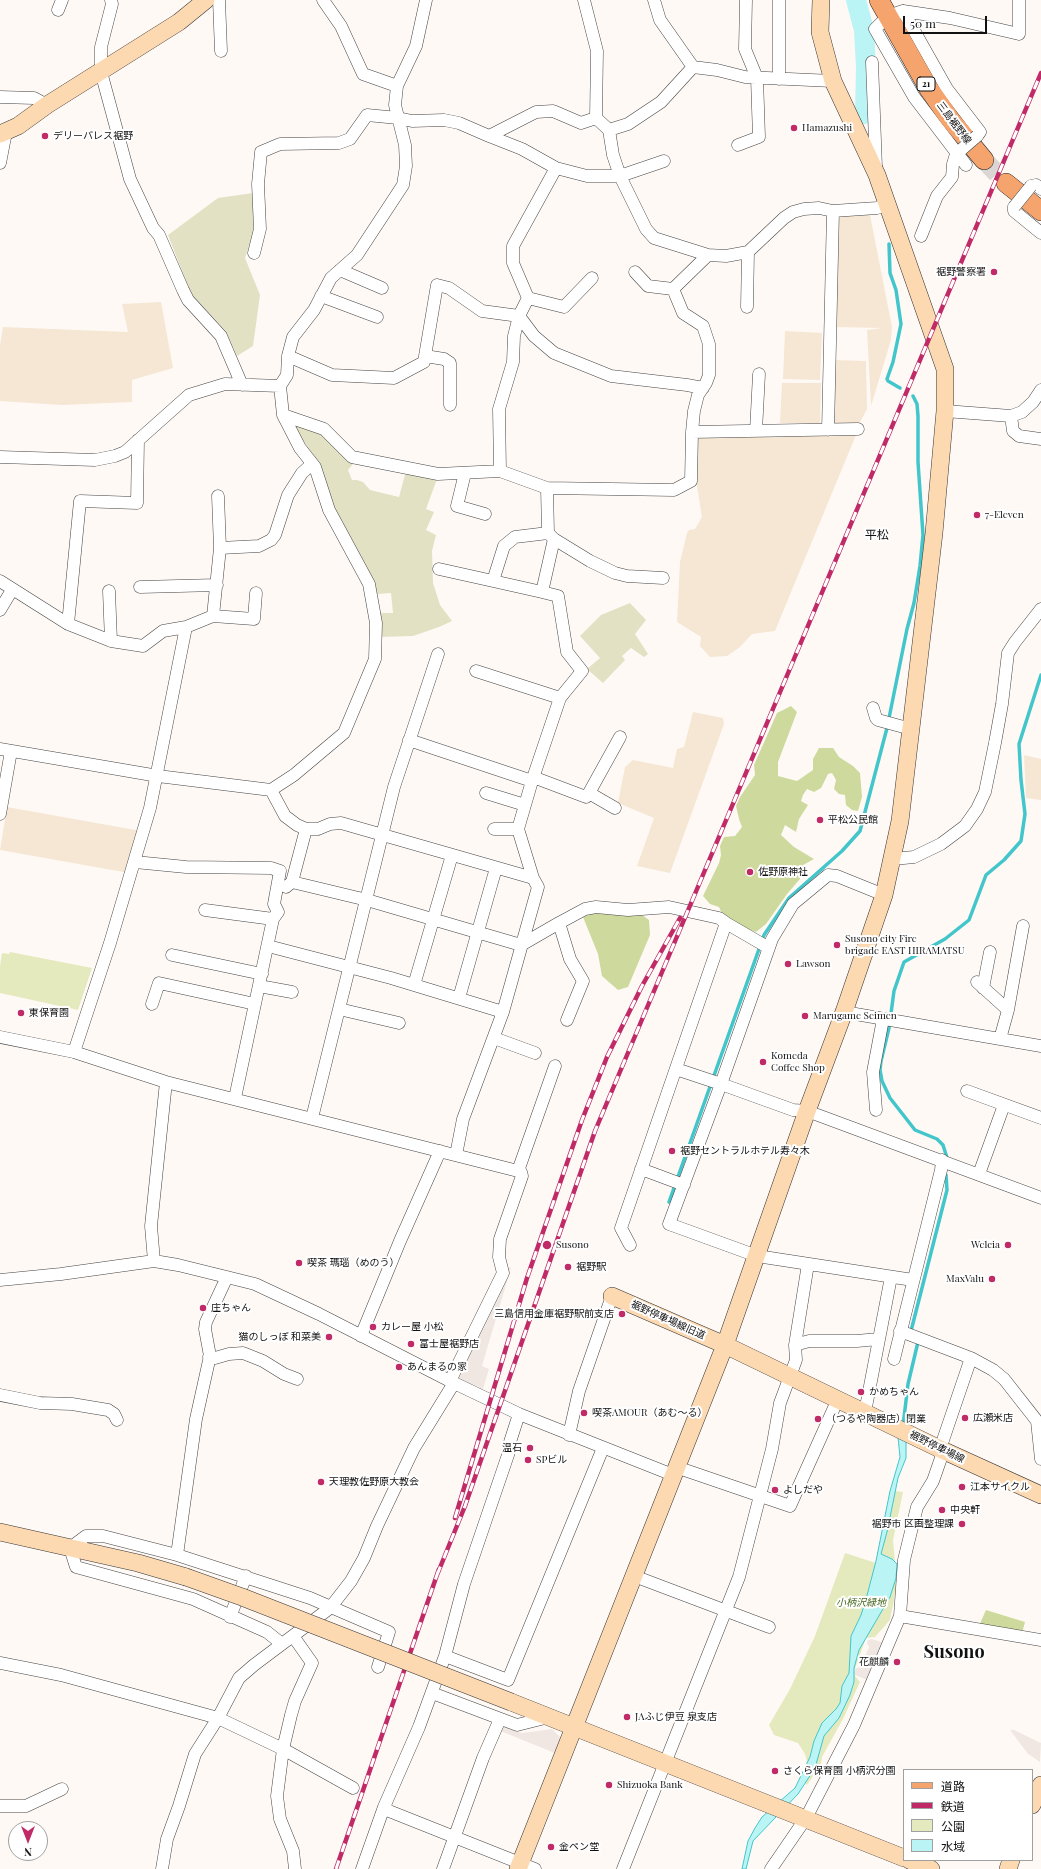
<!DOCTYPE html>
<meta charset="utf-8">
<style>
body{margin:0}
#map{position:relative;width:1041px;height:1869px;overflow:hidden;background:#fff9f5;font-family:"Playfair Display","Noto Sans JP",serif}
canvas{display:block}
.legend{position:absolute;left:903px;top:1769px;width:130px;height:92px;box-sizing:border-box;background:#fff;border:1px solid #a0a0a0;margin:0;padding:5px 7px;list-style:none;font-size:12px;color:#111}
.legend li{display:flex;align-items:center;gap:8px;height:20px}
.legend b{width:20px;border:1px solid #a0a0a0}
.north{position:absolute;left:8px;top:1821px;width:40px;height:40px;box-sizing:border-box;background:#fff;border:1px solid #a0a0a0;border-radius:50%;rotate:180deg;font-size:11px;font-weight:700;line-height:16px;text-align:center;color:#111}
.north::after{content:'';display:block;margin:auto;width:14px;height:18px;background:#bf2a67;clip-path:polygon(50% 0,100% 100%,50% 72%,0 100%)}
.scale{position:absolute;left:903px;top:16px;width:84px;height:18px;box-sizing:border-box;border:2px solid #111;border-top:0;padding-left:5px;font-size:12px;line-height:14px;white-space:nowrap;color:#111;-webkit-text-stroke:3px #fff;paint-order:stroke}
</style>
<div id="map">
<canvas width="1041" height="1869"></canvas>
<ul class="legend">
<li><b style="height:5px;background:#f5a46e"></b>道路</li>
<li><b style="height:5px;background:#bf2a67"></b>鉄道</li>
<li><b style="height:11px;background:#e4eabe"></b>公園</li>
<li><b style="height:11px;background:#baf4f5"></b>水域</li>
</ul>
<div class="north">N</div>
<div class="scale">50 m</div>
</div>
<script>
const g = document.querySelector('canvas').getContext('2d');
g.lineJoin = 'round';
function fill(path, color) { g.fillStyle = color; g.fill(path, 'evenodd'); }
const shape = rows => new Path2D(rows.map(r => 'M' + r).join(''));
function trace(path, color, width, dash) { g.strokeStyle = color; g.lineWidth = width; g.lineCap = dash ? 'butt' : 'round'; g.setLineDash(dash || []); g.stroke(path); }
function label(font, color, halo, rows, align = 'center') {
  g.font = font + ' "Playfair Display","Noto Sans JP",serif'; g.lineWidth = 4; g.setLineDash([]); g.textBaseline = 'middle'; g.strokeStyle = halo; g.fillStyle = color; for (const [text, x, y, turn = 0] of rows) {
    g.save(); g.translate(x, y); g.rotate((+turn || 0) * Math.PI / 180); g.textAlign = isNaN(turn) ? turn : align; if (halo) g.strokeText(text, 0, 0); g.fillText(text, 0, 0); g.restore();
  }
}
fill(shape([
 [843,214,870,215,892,327,891,340,871,406,867,330,882,328,833,327,839,218],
 [161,302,173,368,132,380,132,402,62,405,0,401,0,345,3,327,128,332,122,304],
 [785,331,822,333,820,380,783,379],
 [835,360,866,361,867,409,859,424,836,424,832,421],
 [782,383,821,383,820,423,780,423],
 [856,435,775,631,752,634,740,647,727,656,710,657,700,646,701,637,677,622,680,562,687,533,689,530,695,529,702,517,697,486,696,456,698,437],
 [693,712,723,718,724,724,670,873,637,866,654,818,618,803,625,767,633,760,673,768,677,749,684,747],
 [1024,755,1041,759,1041,800,1026,798],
 [7,807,141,831,129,873,0,850]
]), '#f5e7d4');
fill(shape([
 [10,952,92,968,78,1010,0,993,0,966,2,953,9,954],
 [895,1491,903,1492,893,1540,897,1584,890,1620,875,1637,866,1638,854,1671,855,1676,860,1682,843,1719,822,1757,821,1764,807,1785,800,1779,807,1762,805,1754,798,1743,774,1735,769,1725,790,1689,815,1636,845,1553,876,1563,886,1521]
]), '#e4eabe');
fill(shape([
 [791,706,797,712,778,762,778,776,797,781,813,770,813,759,819,748,833,748,839,757,853,766,860,773,862,797,858,811,852,810,846,805,845,795,839,794,834,789,836,780,832,773,828,774,821,788,814,792,807,789,803,795,801,801,808,805,799,819,796,832,785,825,781,835,794,847,814,859,803,865,799,873,800,879,787,894,766,924,756,932,738,925,723,916,719,907,710,904,703,896,719,863,721,855,720,846,724,837,735,836,742,827,739,819,736,806,740,797,755,775,754,765,777,713],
 [594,913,642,915,649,920,650,935,628,987,618,990,602,976,598,954,583,917],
 [986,1610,1025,1622,1022,1633,979,1626]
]), '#ceda9d');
fill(shape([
 [253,193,253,234,245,258,260,295,253,346,237,356,226,331,191,294,168,235,218,198],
 [295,423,324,433,353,464,348,470,352,480,357,480,363,482,370,490,399,497,406,471,437,479,426,509,434,512,426,530,436,535,432,551,433,583,440,605,452,621,439,627,413,636,379,637,378,613,393,613,391,593,377,594,369,574,332,508,314,456,293,425],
 [630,603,646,620,635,634,648,654,644,657,631,648,622,656,625,660,603,683,587,669,600,658,580,636,601,615]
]), '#e2e1c4');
fill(shape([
 [504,1266,511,1268,482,1366,489,1369,483,1389,456,1377],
 [872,1639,884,1643,867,1680,855,1675,854,1672,855,1669,860,1667,869,1647,867,1643,868,1640],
 [500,1726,522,1733,552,1729,560,1737,560,1745,557,1754,498,1730],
 [1010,1730,1014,1730,1041,1743,1040,1762,1028,1754]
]), '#f0e7e2');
const water = shape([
 [898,1437,906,1441,906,1458,898,1478,887,1532,881,1554,892,1559,897,1564,896,1578,890,1597,859,1650,854,1668,854,1682,850,1695,839,1718,824,1736,815,1768,798,1794,753,1841,746,1869,742,1869,748,1841,755,1828,762,1817,795,1788,810,1757,814,1741,822,1723,836,1709,840,1703,842,1686,849,1673,851,1636,861,1615,865,1603,876,1561,890,1491,900,1457,898,1437]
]);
fill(water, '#baf4f5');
trace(water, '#42c6cb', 1);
trace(shape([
 [889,244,890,273,896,290,901,324,893,362,887,379,888,381,900,388],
 [948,1161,943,1145,937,1139,915,1130,890,1098,882,1081,880,1070,881,1061,889,1028,894,991,904,962,945,939,969,920,986,875,1004,860,1021,841,1025,814,1021,780,1019,744,1041,675],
 [669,1202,764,935,789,898,842,851,860,831,887,728,907,629,914,603,920,566,923,535,918,462,918,416,917,404,913,396],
 [913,1333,911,1331,947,1190,946,1175],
 [903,1426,908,1384,918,1342]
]), '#42c6cb', 3.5);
trace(shape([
 [856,0,864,30,866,67,865,114]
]), '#baf4f5', 20);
trace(shape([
 [984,160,1006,183]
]), '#dbd6d3', 19, [19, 10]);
const street = shape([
 [111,0,112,4,101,47,101,72,130,179,153,228,159,235,183,290,188,300,221,336,242,385],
 [219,0,221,51],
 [323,0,341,26,363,74,397,86],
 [584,0,597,51,596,118,609,130,628,124,661,102,693,67,660,20,654,0],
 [779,0,779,79],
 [58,10,62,0],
 [903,11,947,89,980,132,977,136],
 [872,62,876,168],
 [693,67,717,70,745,77,833,81],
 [0,97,34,98,47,105],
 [609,130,613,155,620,176,646,229,654,238,708,255,726,256,748,252,784,218,793,212,804,209,819,208,833,211,877,208,888,204],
 [489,136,522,149,556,168],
 [738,145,759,137,757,78,745,49,746,0],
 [664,161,620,176,587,176,556,168,513,246,513,263,528,298,519,316,534,336,554,353,611,376,687,385,703,388],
 [0,163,6,132],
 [966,165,914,97,875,29,888,16,903,11,950,18,1019,34,1019,0],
 [1031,186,1036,185,1041,189],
 [1014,207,1014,211,1041,233],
 [921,236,937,196,952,177,953,164,956,154,961,150],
 [254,253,260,229,258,184,261,152,280,144,339,143,350,139,367,115,398,118,412,121,444,120,459,123,489,136,536,112,553,111,581,123,596,118],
 [340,270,382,288],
 [635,272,648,286,673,289],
 [321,296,377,317],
 [528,298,564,307,592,278],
 [747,307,748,252],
 [288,356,332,375,394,378,424,362,437,285,449,288,482,311,519,316,514,336,513,362,499,409,500,471],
 [425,356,444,359,450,363,450,405],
 [945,411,1011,416,1022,412,1033,402,1041,390],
 [283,415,324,429,352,457,438,474,500,471,547,488,674,490,691,481,692,432,694,411,698,395,706,383,709,375,709,344,703,326,683,313,673,289,708,255],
 [1011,416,1013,431,1019,436,1041,439],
 [828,430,833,211],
 [756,431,759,374],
 [692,432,858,429],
 [0,457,95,460,115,456,125,452,189,395,225,384,280,386,287,375,288,356,293,337,314,310,331,278,357,255,403,185,406,166,405,145,395,105,397,86,416,46,426,0],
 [465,473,457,506,485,514],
 [554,539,590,561,615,573,627,576,663,578],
 [220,548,259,546,271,540,275,535,288,495,302,473,312,464],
 [439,569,493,581,504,546,515,537,548,533],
 [0,581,68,624,111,641,143,646,163,631,186,627,213,616,220,548,218,496],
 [493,581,542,592],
 [140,587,217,585],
 [109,591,111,641],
 [0,610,12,590],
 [213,616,254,619,256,593],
 [68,624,80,501,137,503,138,440],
 [476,671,560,698],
 [873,708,876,718,878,720,911,729],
 [409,740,532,781],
 [0,749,158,776,271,790,294,775,344,733,375,659,376,623,369,584,329,510,315,467,300,448,283,415,280,386],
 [533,777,586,797,589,793,615,808],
 [271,790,285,816,297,825,306,829,318,829,330,824,341,823,533,878],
 [486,793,525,805],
 [589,793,620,737],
 [0,814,11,751],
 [494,829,518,829],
 [893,859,914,857,941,844,965,826,977,809,985,792,995,743,1002,704,1008,653,1015,642,1041,609],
 [135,862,186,867,271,868,280,871,274,904,278,912,273,919,235,1098],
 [292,882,367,900,521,945,559,923,585,909,596,907,628,910,669,907,719,918,726,923],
 [286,887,292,882,306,829],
 [884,895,837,876,828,875,793,904,772,939,721,1084,793,1110,807,1111,1041,1198],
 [205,910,273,919],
 [559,923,570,959,583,981,567,1020],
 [268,946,391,978,503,1012],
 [172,955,262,974],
 [977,982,1008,1010],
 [414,985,452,855],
 [259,986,292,992],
 [983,988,990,952],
 [459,998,496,868],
 [152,1004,159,983,255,1004],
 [339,1009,399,1023],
 [844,1012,1041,1046],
 [0,1037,74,1052,166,1082,518,1171],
 [494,1038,535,1053],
 [1000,1039,1008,1010,1023,926],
 [74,1052,110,943,150,808,186,627],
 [676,1069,721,1084,669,1224,757,1256,913,1280],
 [967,1091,1041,1118],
 [876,1110,873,1072,883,1019],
 [312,1118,394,787,438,654],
 [456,1155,463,1119,503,1012,538,887,533,878,518,829,532,781,560,698,582,671,567,652,558,596,542,592,554,539,548,533,547,488],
 [641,1169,684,1185],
 [979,1174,1004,1105],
 [630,1245,621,1228,726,923,769,948],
 [154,1261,151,1226,166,1082],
 [0,1280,61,1274,154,1261,178,1265,255,1284,319,1314,450,1381,519,1414,673,1475],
 [361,1336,400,1241,440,1151],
 [795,1345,809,1341,857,1341,878,1339],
 [209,1357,215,1358,229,1354,243,1353,263,1361,284,1374,297,1379],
 [971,1358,993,1370,1004,1379,1037,1421,1041,1459],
 [894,1359,941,1170,942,1160],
 [450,1381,503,1273,499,1257,500,1239,522,1176,521,1172,518,1171,555,1066],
 [0,1395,40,1403,72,1404,108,1410,114,1414,117,1420],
 [865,1412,891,1277],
 [569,1435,579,1391,612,1296],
 [676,1467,790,1506,838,1399],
 [177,1555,196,1419,210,1356,205,1329,206,1322,227,1277],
 [634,1576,769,1627],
 [900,1616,1041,1640],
 [230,1617,246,1576],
 [293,1636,312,1663,295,1701,291,1715,283,1749,277,1796,280,1819,293,1851,295,1869],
 [282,1644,267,1632,193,1599,76,1567,70,1548,86,1536,103,1536,177,1555,310,1598,389,1632,378,1667],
 [445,1656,508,1680,603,1448],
 [0,1663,61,1675,218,1718,283,1749,353,1788],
 [432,1693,517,1725,549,1717],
 [0,1806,26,1806,62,1789],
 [384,1807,389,1811,535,1869],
 [162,1869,167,1839,179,1806,195,1754,218,1718,239,1678,254,1665,330,1608,351,1581,364,1558,377,1526,414,1448,454,1383],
 [362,1869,384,1807,419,1727,445,1656,464,1584,509,1452,510,1442,519,1414],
 [443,1869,483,1758,500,1719],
 [623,1869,739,1577,772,1449,780,1403,796,1360,795,1345,808,1264],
 [771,1869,806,1818,854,1725,900,1616,904,1560,917,1507,933,1481,941,1458,940,1449,971,1358,900,1331]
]);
const secondary = shape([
 [0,134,18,126,47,105,179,22,206,0],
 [612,1296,725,1345,940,1449,1041,1495],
 [0,1532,138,1563,186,1577],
 [511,1702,904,1858],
 [1032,1805,1041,1785],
 [909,1860,931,1869],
 [518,1869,725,1345,807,1111,844,1012,884,895,900,821,934,533,945,411,945,369,877,175,833,81,820,32,821,0],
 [1008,1869,1011,1860]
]);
const primary = shape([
 [879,0,929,89,950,119,984,160],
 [1006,183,1041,211]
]);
trace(street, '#444', 13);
trace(secondary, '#333', 18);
trace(primary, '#222', 20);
trace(street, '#fff', 12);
trace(secondary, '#fdd9b1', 17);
trace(primary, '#f5a46e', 19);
const rail = shape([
 [455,1518,527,1278,582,1120,607,1057,642,986,680,918],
 [437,1575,465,1506,595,1131,1041,73],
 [336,1869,439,1569]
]);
trace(rail, '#bf2a67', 4.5);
trace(rail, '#fff', 3, [9]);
const streetBridge = shape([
 [962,149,977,136],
 [1014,207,1031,186]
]);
const secondaryBridge = shape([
 [186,1577,242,1597,511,1702]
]);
trace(streetBridge, '#444', 13, []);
trace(secondaryBridge, '#333', 18, []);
trace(streetBridge, '#fff', 12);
trace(secondaryBridge, '#fdd9b1', 17);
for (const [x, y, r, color] of [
 [794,128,4,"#bf2a67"],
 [45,136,4,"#bf2a67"],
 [994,272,4,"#bf2a67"],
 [977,515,4,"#bf2a67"],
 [820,820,4,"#bf2a67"],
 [750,872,4,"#bf2a67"],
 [837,945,4,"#bf2a67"],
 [788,964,4,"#bf2a67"],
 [21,1013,4,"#bf2a67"],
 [805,1016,4,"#bf2a67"],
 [763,1062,4,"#bf2a67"],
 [672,1151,4,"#bf2a67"],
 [547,1245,5,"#bf2a67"],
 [1008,1245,4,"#bf2a67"],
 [299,1263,4,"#bf2a67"],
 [568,1267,4,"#bf2a67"],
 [992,1279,4,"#bf2a67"],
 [203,1308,4,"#bf2a67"],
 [622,1314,4,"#bf2a67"],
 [373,1327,4,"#bf2a67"],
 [329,1337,4,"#bf2a67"],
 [411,1344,4,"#bf2a67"],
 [399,1367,4,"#bf2a67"],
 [861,1392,4,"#bf2a67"],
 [584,1413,4,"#bf2a67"],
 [965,1418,4,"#bf2a67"],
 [818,1419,4,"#bf2a67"],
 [530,1448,4,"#bf2a67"],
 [528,1460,4,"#bf2a67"],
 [321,1482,4,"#bf2a67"],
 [962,1487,4,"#bf2a67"],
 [775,1490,4,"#bf2a67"],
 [942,1510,4,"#bf2a67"],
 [962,1524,4,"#bf2a67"],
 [897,1662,4,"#bf2a67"],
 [627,1717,4,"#bf2a67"],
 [775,1771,4,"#bf2a67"],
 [609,1785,4,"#bf2a67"],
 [551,1847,4,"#bf2a67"]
]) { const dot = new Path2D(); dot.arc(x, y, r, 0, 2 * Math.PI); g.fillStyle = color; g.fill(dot); trace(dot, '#fff', 1.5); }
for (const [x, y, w] of [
 [926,84,18]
]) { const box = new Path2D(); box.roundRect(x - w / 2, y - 7, w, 14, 3); g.fillStyle = '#fff'; g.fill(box); trace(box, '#111', 1); }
label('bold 9px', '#111', null, [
 ["21",926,84]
]);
label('10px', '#111', '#fff', [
 ["三島裾野線",954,123,53],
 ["裾野停車場線旧道",668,1320,24],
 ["裾野停車場線",937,1447,26]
]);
label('10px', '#111', '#fff', [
 ["Hamazushi",802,128],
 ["デリーパレス裾野",53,136],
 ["裾野警察署",986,272,"right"],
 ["7-Eleven",985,515],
 ["平松公民館",828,820],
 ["佐野原神社",758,872],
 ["Susono city Fire",845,939],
 ["brigade EAST HIRAMATSU",845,951],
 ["Lawson",796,964],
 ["東保育園",29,1013],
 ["Marugame Seimen",813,1016],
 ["Komeda",771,1056],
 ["Coffee Shop",771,1068],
 ["裾野セントラルホテル寿々木",680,1151],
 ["Susono",556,1245],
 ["Welcia",1000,1245,"right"],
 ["喫茶 瑪瑙（めのう）",307,1263],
 ["裾野駅",576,1267],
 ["MaxValu",984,1279,"right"],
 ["庄ちゃん",211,1308],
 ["三島信用金庫裾野駅前支店",614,1314,"right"],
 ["カレー屋 小松",381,1327],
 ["猫のしっぽ 和菜美",321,1337,"right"],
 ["富士屋裾野店",419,1344],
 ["あんまるの家",407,1367],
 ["かめちゃん",869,1392],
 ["喫茶AMOUR（あむ〜る）",592,1413],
 ["広瀬米店",973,1418],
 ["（つるや陶器店）閉業",826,1419],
 ["温石",522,1448,"right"],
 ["SPビル",536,1460],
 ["天理教佐野原大教会",329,1482],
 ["江本サイクル",970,1487],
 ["よしだや",783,1490],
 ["中央軒",950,1510],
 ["裾野市 区画整理課",954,1524,"right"],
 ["花麒麟",889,1662,"right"],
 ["JAふじ伊豆 泉支店",635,1717],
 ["さくら保育園 小柄沢分園",783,1771],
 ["Shizuoka Bank",617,1785],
 ["金ペン堂",559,1847]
], 'left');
label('italic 10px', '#496821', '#fff', [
 ["小柄沢緑地",861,1603]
]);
label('12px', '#111', '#fff', [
 ["平松",877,535]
]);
label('bold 18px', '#111', '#fff', [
 ["Susono",954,1652]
]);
</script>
